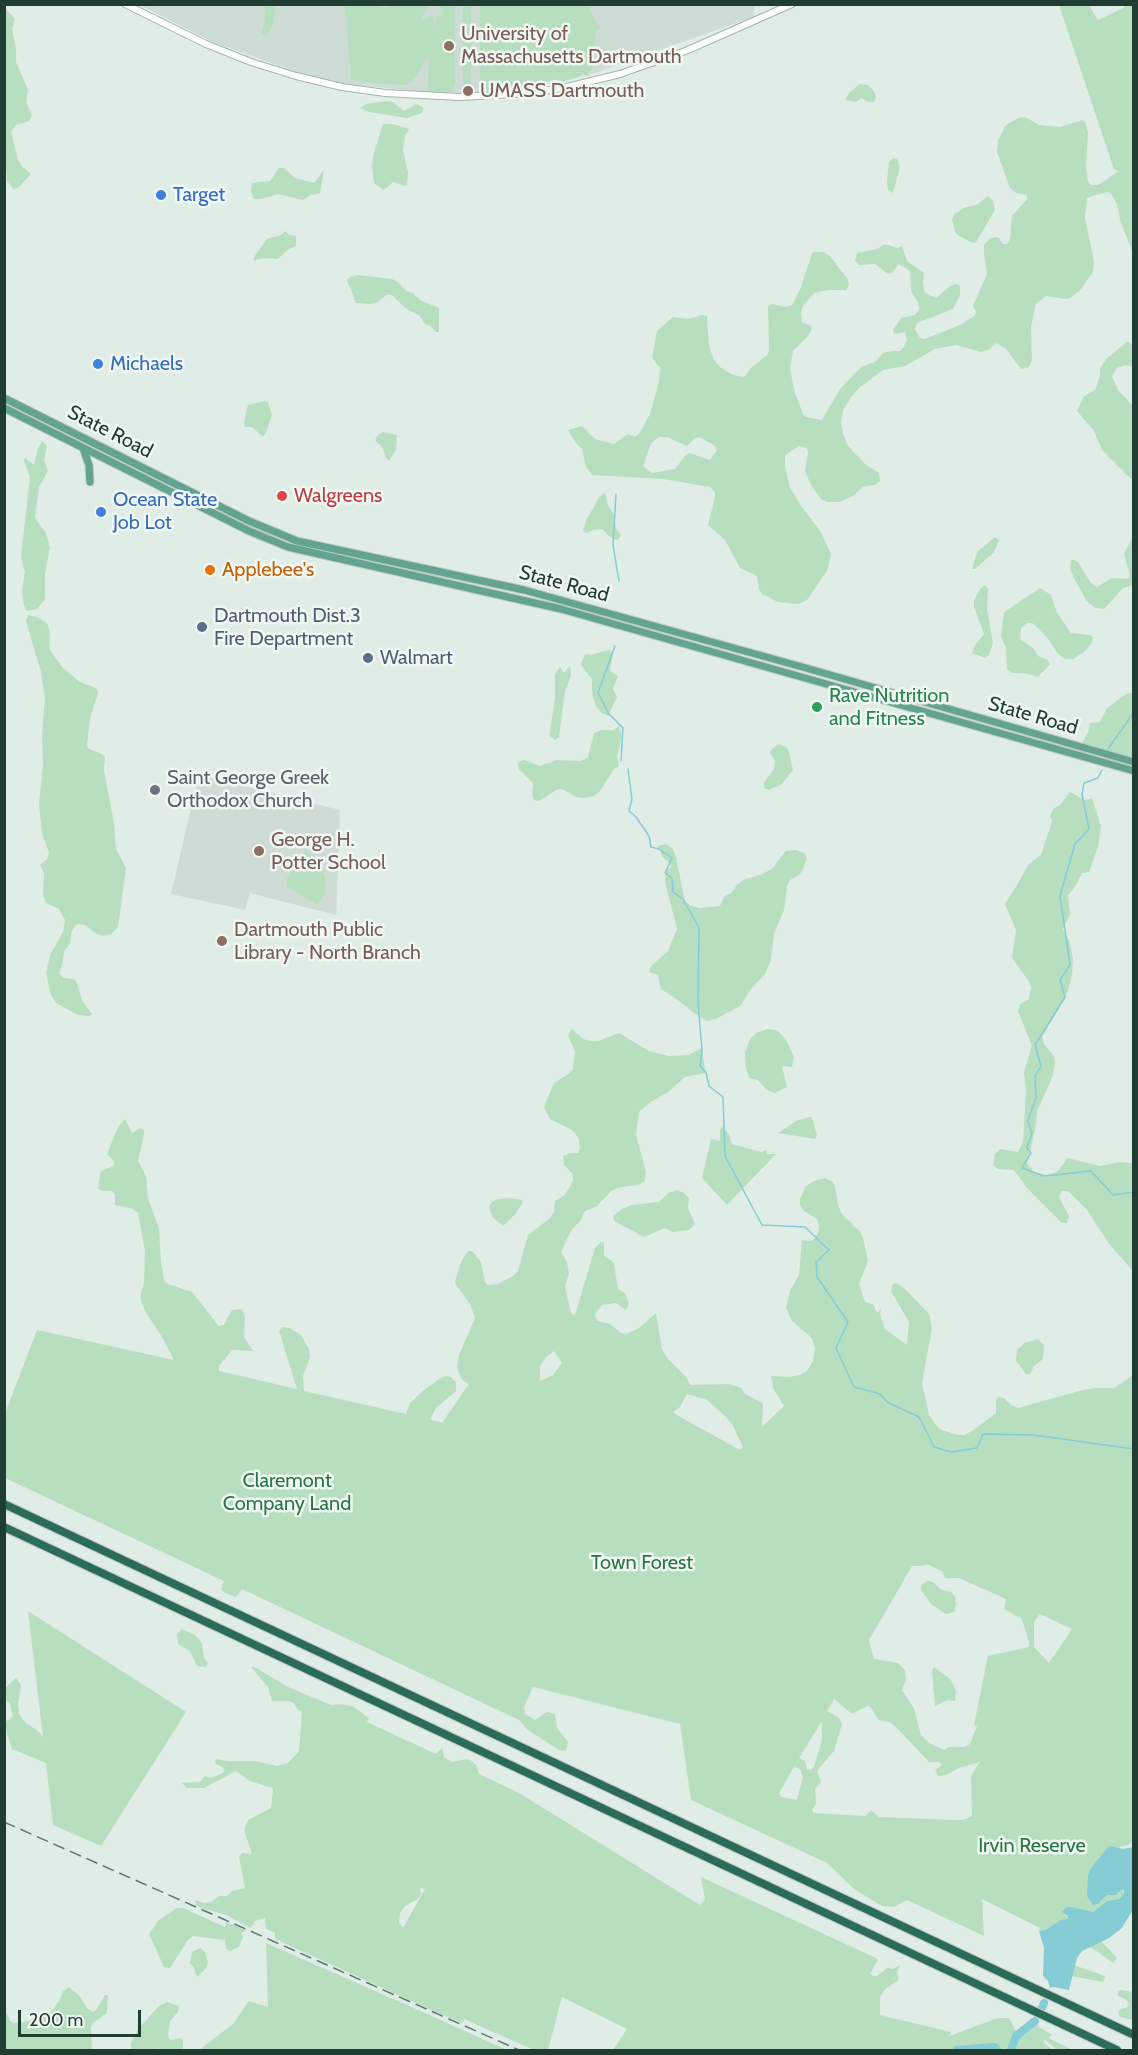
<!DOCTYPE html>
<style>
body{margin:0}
#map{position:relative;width:1138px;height:2055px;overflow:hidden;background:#e0ece6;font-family:Cabin,sans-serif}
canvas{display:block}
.frame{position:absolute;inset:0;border:6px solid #203d34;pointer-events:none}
.scale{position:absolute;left:18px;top:2010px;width:123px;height:27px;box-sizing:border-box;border:3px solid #203d34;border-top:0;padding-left:8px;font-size:18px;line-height:21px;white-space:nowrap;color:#203d34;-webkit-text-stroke:4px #f1f8f4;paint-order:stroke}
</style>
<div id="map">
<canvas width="1138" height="2055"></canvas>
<div class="frame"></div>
<div class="scale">200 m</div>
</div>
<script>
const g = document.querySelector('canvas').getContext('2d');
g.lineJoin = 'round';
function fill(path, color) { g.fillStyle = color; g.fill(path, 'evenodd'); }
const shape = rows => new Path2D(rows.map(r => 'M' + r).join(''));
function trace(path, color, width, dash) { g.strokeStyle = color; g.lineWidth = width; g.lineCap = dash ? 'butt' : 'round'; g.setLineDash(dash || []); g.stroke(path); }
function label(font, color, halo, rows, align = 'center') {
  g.font = font + ' Cabin,sans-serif'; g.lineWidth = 5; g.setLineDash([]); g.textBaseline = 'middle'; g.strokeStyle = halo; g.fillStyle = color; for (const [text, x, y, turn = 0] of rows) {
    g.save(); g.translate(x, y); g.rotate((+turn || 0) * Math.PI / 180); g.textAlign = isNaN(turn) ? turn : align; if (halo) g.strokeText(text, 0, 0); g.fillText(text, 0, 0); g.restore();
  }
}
fill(shape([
 [140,5,755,5,753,17,592,74,496,91,437,93,347,84,305,75,213,42],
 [199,775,340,810,336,915,250,893,245,910,171,894]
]), '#cedcd5');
fill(shape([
 [485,4,591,5,590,9,596,23,601,26,598,31,596,31,592,69,588,73,589,77,583,73,579,77,562,82,552,79,548,83,538,85,488,90,482,88,480,80,480,6],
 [265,5,274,5,275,8,274,22,267,37,261,33,265,20],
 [345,5,379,5,384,8,390,5,429,5,422,17,424,20,431,15,434,17,434,30,436,17,443,16,442,9,437,5,455,5,455,82,453,89,450,92,428,92,429,55,415,78,407,85,383,84,351,80],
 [467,5,471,6,471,84,470,90,467,91,463,88,463,54,467,52,465,50,463,52,462,8],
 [1059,5,1090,5,1091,9,1098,20,1123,8,1126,5,1133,5,1133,254,1120,219,1117,204,1112,195,1108,192,1102,193,1087,198,1085,218,1094,261,1093,272,1081,289,1070,298,1065,299,1046,296,1036,304,1031,326,1032,360,1029,367,1021,369,1006,349,997,343,988,350,981,352,956,345,935,349,905,366,883,370,860,387,851,397,843,411,841,422,843,434,848,446,865,464,879,473,880,481,875,485,863,487,853,496,839,502,827,502,821,499,811,485,805,471,808,453,807,448,799,446,785,455,785,466,790,488,802,507,821,532,831,554,827,571,807,600,798,604,778,602,762,594,759,589,757,576,740,568,725,540,708,525,715,497,715,492,710,487,663,479,592,475,586,467,582,449,575,442,568,430,582,426,595,439,614,444,628,434,635,437,639,434,650,414,659,382,660,368,652,358,657,331,673,317,689,319,702,315,707,316,709,346,714,360,720,367,731,374,742,377,745,376,752,367,767,355,769,351,768,306,772,304,786,307,792,305,800,290,812,253,814,252,823,252,830,256,848,280,849,286,846,290,828,290,814,293,803,306,801,312,802,323,810,325,812,329,808,336,793,351,790,368,794,390,803,414,806,417,822,420,840,389,861,367,875,362,883,353,892,351,900,351,903,348,907,340,905,332,894,334,893,330,901,318,915,315,919,310,918,302,911,291,910,271,899,264,892,273,888,274,875,264,859,265,855,261,857,253,877,249,885,244,897,248,902,246,907,261,924,273,923,283,925,293,936,298,950,286,956,284,960,286,960,295,953,309,917,323,915,329,920,338,925,339,960,325,974,316,976,312,973,306,987,274,984,254,984,245,989,239,995,237,999,238,1003,244,1007,244,1010,239,1012,216,1027,199,1027,195,1016,193,1010,188,997,152,998,140,1006,125,1011,122,1021,117,1027,118,1039,125,1060,127,1082,120,1085,122,1088,132,1086,167,1088,181,1091,185,1098,185,1119,171,1114,169],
 [659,437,667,437,687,446,694,439,699,437,714,445,717,450,710,460,689,453,685,456,675,469,652,473,643,466,651,443],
 [4,7,15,19,12,29,16,48,16,62,28,90,26,102,32,115,29,121,16,125,11,132,18,160,22,166,31,174,20,186,14,190,7,181,5,159],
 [860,84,868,85,874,91,876,97,874,102,869,102,861,98,856,102,845,100,850,92],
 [386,101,393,102,404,111,416,104,423,107,423,110,422,113,407,118,369,112,360,108,366,104],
 [383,124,393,124,409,129,405,136,403,150,408,172,407,184,405,186,393,182,384,190,374,183,372,167,373,156],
 [893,158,897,159,900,167,893,193,888,190,887,182,889,162],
 [279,168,284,168,295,178,314,183,324,170,320,193,310,195,303,200,278,194,261,199,254,199,251,192,252,183,270,181],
 [988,196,993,201,995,210,976,242,973,243,956,234,952,220,954,214,964,208,978,204],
 [285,231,289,235,296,236,296,246,287,250,278,259,263,258,254,261,254,257,267,239,281,235],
 [358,275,392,279,398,282,406,291,413,293,420,300,439,308,439,332,436,332,431,326,425,324,419,315,406,309,392,295,386,295,377,303,371,304,356,303,347,280,350,277],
 [1128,341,1133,346,1133,367,1126,365,1117,368,1112,376,1118,390,1133,406,1134,477,1131,479,1102,450,1094,431,1077,411,1084,396,1095,390,1100,376,1100,369,1106,359],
 [263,401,268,402,272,415,265,435,262,436,252,427,245,427,244,422,248,405],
 [383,432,397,435,396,450,389,461,385,456,383,448,375,440,378,435],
 [42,441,47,446,44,460,48,471,39,487,35,518,46,533,50,547,45,574,45,599,37,609,27,611,24,606,22,590,25,572,21,557,30,477,24,461,25,458,34,465,38,448],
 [605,493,608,505,614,515,616,528,621,535,618,540,611,538,602,529,593,530,586,533,583,531,586,521,599,497],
 [1133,536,1133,585,1123,588,1104,609,1095,608,1086,600,1074,578,1070,569,1071,560,1074,560,1078,562,1091,583,1097,587,1112,578,1128,579,1130,575,1124,554],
 [995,537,999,540,994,552,975,569,972,569,977,552],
 [985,585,988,589,987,609,993,643,989,655,985,658,972,653,975,645,984,634,974,607,974,600,980,589],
 [1040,588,1051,595,1057,613,1071,633,1091,635,1093,638,1091,644,1084,652,1073,659,1065,659,1058,654,1048,639,1036,626,1032,623,1027,623,1021,628,1020,639,1034,649,1038,656,1048,660,1050,664,1038,677,1025,673,1012,673,1007,669,1006,648,1001,636,1004,612],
 [28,615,37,617,47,623,50,632,49,649,63,668,80,682,96,688,98,693,90,718,87,746,89,749,102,754,105,757,104,771,114,823,116,849,126,868,118,927,111,934,103,936,97,934,85,925,79,924,76,925,71,933,70,944,64,952,62,966,59,973,64,978,74,979,77,983,82,1000,92,1014,89,1016,78,1015,56,1003,51,995,46,973,50,955,63,932,65,920,59,909,46,903,43,895,44,874,40,865,47,859,49,853,42,833,39,805,43,763,42,736,45,698,41,672,26,621],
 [608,650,612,651,612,659,610,671,618,676,613,689,617,697,608,716,602,713,596,706,592,694,592,679,581,665,585,654,591,655],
 [570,666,571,675,565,691,559,737,555,740,550,736,550,732,555,697,555,674,560,667,564,673],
 [1133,693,1133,759,1106,753,1082,743,1088,732,1090,723,1100,722,1107,708,1126,694],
 [619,726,622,736,617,756,619,766,614,769,600,791,594,796,584,798,576,797,564,790,558,789,539,801,534,800,532,795,533,783,519,769,517,763,524,760,540,766,557,760,581,761,588,757,594,733,602,730,613,730],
 [778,744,786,747,789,751,793,770,782,784,769,790,764,788,764,782,774,769,775,761,770,753,771,750],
 [1070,792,1085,800,1092,798,1101,826,1098,847,1089,872,1082,873,1076,885,1068,896,1070,914,1063,929,1069,940,1073,958,1072,975,1066,997,1042,1037,1044,1044,1054,1056,1055,1063,1053,1075,1037,1112,1035,1130,1027,1163,1034,1172,1045,1177,1058,1171,1068,1158,1100,1166,1120,1162,1133,1163,1133,1271,1110,1245,1087,1210,1068,1191,1062,1191,1059,1197,1069,1216,1067,1223,1062,1223,1026,1187,1014,1170,998,1169,993,1165,995,1154,1000,1149,1018,1152,1023,1142,1026,1091,1024,1072,1032,1046,1018,1011,1020,1004,1029,999,1031,987,1028,980,1012,958,1016,930,1005,904,1016,887,1028,865,1041,855,1052,821,1050,816,1053,809,1060,805],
 [666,844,673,849,676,858,685,901,691,906,700,908,720,906,724,897,731,893,737,885,743,880,762,874,772,869,786,851,796,850,804,853,807,858,802,871,799,875,790,880,787,886,784,910,774,934,771,960,765,974,751,989,740,1006,716,1019,707,1021,694,1013,678,1000,661,989,658,975,649,972,651,966,668,951,677,929,665,882,666,871,672,866,662,856,660,849,657,846],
 [306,851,313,855,319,861,325,877,325,893,318,905,287,887,286,880],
 [572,1029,583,1039,591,1041,598,1041,619,1033,649,1051,669,1056,688,1055,702,1048,705,1070,705,1073,685,1077,668,1092,649,1103,639,1112,636,1135,646,1172,645,1181,638,1185,621,1187,611,1191,597,1206,585,1211,581,1220,572,1229,561,1252,567,1262,569,1274,565,1286,571,1314,575,1315,595,1248,601,1242,604,1242,604,1256,611,1260,614,1264,618,1289,625,1293,629,1304,626,1310,616,1303,602,1305,595,1314,597,1321,610,1324,621,1333,626,1334,639,1328,656,1313,662,1349,668,1359,687,1378,690,1385,729,1384,741,1388,745,1394,763,1403,762,1427,784,1406,773,1388,771,1376,789,1377,800,1375,807,1371,813,1361,815,1348,812,1338,792,1321,786,1308,790,1291,799,1275,802,1240,810,1241,814,1239,818,1233,819,1226,817,1219,804,1211,800,1205,800,1199,806,1186,814,1181,825,1178,833,1182,835,1186,838,1204,841,1213,860,1232,863,1238,868,1261,859,1284,865,1302,873,1304,877,1313,881,1309,880,1314,885,1329,907,1345,909,1322,891,1291,892,1285,895,1283,903,1287,929,1314,932,1328,922,1383,929,1415,939,1429,958,1435,965,1435,975,1429,996,1413,996,1401,998,1397,1004,1398,1011,1405,1018,1408,1079,1391,1095,1388,1114,1388,1133,1375,1133,1841,1128,1845,1111,1850,1100,1856,1090,1874,1100,1902,1107,1895,1118,1894,1123,1889,1123,1895,1119,1899,1107,1901,1093,1912,1073,1907,1064,1914,1068,1916,1068,1919,1063,1920,1042,1931,1039,1931,1040,1928,982,1899,984,1936,907,1900,894,1907,882,1906,854,1889,827,1863,691,1800,680,1724,533,1687,524,1707,525,1714,535,1720,547,1712,555,1714,557,1728,568,1742,566,1751,559,1750,528,1730,519,1720,242,1589,236,1597,225,1593,221,1589,224,1581,5,1478,4,1416,37,1330,174,1360,162,1337,145,1311,140,1298,144,1282,145,1251,138,1213,133,1209,115,1205,115,1194,112,1191,102,1191,98,1188,101,1171,114,1166,114,1161,107,1154,118,1127,125,1119,132,1133,140,1128,144,1130,144,1134,138,1161,146,1176,148,1198,159,1229,161,1262,164,1280,168,1284,192,1292,219,1326,224,1325,232,1310,241,1309,244,1313,245,1319,244,1337,253,1351,232,1350,219,1366,219,1371,297,1389,279,1331,282,1327,289,1328,301,1335,309,1349,310,1357,303,1376,304,1391,406,1414,410,1403,424,1390,439,1379,446,1376,451,1377,456,1383,456,1391,436,1408,430,1419,442,1423,469,1384,462,1380,457,1368,459,1355,475,1318,470,1304,456,1285,455,1281,462,1260,468,1251,472,1251,481,1262,485,1282,488,1285,498,1284,513,1276,518,1271,528,1235,549,1219,554,1212,555,1201,565,1195,573,1181,573,1174,564,1165,563,1156,570,1153,578,1153,580,1149,579,1139,572,1130,550,1119,544,1107,554,1083,567,1075,573,1069,575,1052,568,1035],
 [554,1351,562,1363,553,1375,540,1381,540,1366,546,1357],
 [687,1394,707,1400,726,1417,733,1426,743,1447,740,1450,675,1414,673,1412,680,1407],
 [927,1564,942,1571,945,1578,959,1578,1006,1599,1004,1609,1022,1619,1029,1642,1029,1647,988,1656,974,1725,977,1726,970,1744,964,1747,949,1747,944,1750,929,1743,921,1735,914,1708,902,1690,906,1680,905,1670,898,1663,874,1659,869,1640,912,1566,922,1566],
 [1040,1614,1072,1629,1049,1663,1034,1647,1034,1622],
 [834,1699,852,1714,867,1706,870,1707,879,1720,891,1723,897,1728,929,1762,940,1762,942,1765,935,1770,938,1776,946,1775,959,1768,980,1762,971,1776,972,1816,963,1820,953,1820,879,1817,871,1810,865,1816,814,1813,812,1810,816,1804,815,1789,821,1782,817,1771,834,1751,842,1724,839,1718,827,1711],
 [822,1721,822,1740,814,1767,811,1770,807,1769,805,1761,799,1758],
 [794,1767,800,1769,803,1777,797,1800,781,1797,779,1793],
 [768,1029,776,1030,781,1034,787,1042,794,1057,792,1067,782,1066,787,1087,775,1093,767,1090,758,1080,749,1078,746,1068,745,1053,750,1039,756,1033],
 [809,1117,812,1118,817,1135,815,1139,778,1133,796,1121],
 [723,1126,729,1135,732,1144,761,1152,767,1150,767,1154,776,1154,727,1205,702,1178,711,1139,720,1141,720,1130],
 [677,1190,684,1193,689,1198,688,1208,695,1224,689,1230,673,1232,665,1228,644,1237,614,1221,613,1216,622,1209,632,1205,659,1202,668,1193],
 [510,1198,522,1200,523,1202,516,1213,503,1226,493,1218,489,1207,492,1202,498,1199],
 [1038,1339,1044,1345,1043,1359,1034,1366,1030,1374,1026,1374,1016,1361,1017,1350,1025,1343],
 [928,1581,933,1582,940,1589,951,1592,955,1596,956,1604,954,1612,946,1614,932,1605,921,1590,922,1584],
 [28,1611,186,1712,101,1846,53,1825,46,1763,12,1749,5,1727,5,1721,9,1720,13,1716,10,1704,5,1699,5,1688,16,1678,21,1685,18,1705,19,1714,26,1723,38,1731,43,1737],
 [182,1629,195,1635,202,1643,204,1658,208,1663,205,1667,197,1666,190,1651,178,1644,177,1634],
 [253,1666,288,1687,331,1705,342,1704,354,1707,369,1718,367,1722,436,1754,442,1748,444,1757,452,1762,467,1759,472,1761,477,1766,479,1774,519,1793,700,1905,705,1899,701,1877,878,1959,870,1974,874,1976,877,1976,887,1968,893,1969,900,1965,897,1972,899,1980,885,1989,880,1997,880,2015,951,2032,949,2036,998,2018,1009,2018,1015,2030,1019,2031,1036,2021,1039,2027,1052,2035,1048,2038,1073,2050,1057,2050,1044,2039,1044,2043,1053,2050,613,2050,627,2029,562,1997,548,2050,534,2050,464,2019,462,2023,429,2009,275,1939,275,1933,266,1929,265,1918,255,1921,251,1928,224,1914,201,1908,196,1905,195,1900,204,1903,211,1902,219,1896,227,1896,232,1891,245,1888,239,1857,242,1853,252,1854,244,1830,248,1820,271,1808,273,1790,272,1788,250,1781,236,1771,204,1788,187,1788,182,1783,200,1782,205,1776,211,1778,223,1773,224,1768,216,1764,215,1761,217,1759,227,1761,256,1761,277,1766,288,1763,299,1751,302,1711,298,1710,294,1703,288,1701,272,1701,268,1687,252,1668],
 [420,1888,425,1889,403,1928,399,1923,400,1913,405,1906,416,1900,421,1895],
 [934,1667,951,1680,956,1691,955,1701,947,1700,935,1706,932,1671],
 [177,1908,183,1908,225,1927,226,1922,246,1930,241,1933,243,1937,239,1947,230,1951,226,1948,225,1940,193,1936,188,1940,170,1968,164,1967,149,1934,158,1921],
 [1101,1941,1117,1958,1113,1963,1088,1945],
 [266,1943,416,2009,507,2050,199,2050,233,2024,249,2001,268,2007],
 [200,1948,205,1952,208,1962,206,1968,197,1977,194,1968,190,1963,192,1952],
 [1068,1963,1105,1976,1103,1982,1071,1976],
 [69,1987,80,1996,87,2008,93,2012,96,2010,105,1995,108,1995,107,2013,93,2023,91,2027,92,2050,5,2050,5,2009,10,2021,14,2023,38,2020,52,2011,59,2001,63,1991],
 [1121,1990,1133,1992,1133,2020,1120,2017,1118,2012,1121,2009,1128,2007,1129,2005,1127,2000,1118,1996,1118,1991],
 [167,2002,179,2006,178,2012,170,2021,168,2034,169,2039,173,2040,178,2038,183,2040,183,2050,161,2050,157,2048,155,2050,131,2050,131,2043,138,2029,159,2006]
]), '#b8dec0');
fill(shape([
 [1111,1846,1123,1849,1133,1847,1133,1910,1121,1929,1109,1938,1082,1951,1077,1958,1069,1990,1054,1987,1050,1988,1048,1981,1043,1976,1044,1948,1039,1931,1045,1930,1061,1920,1068,1919,1068,1916,1062,1912,1067,1907,1072,1907,1093,1912,1107,1901,1119,1899,1123,1895,1124,1891,1123,1889,1116,1895,1107,1895,1098,1904,1093,1905,1087,1896,1088,1875,1091,1868,1108,1847]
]), '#85ccd4');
trace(shape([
 [616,494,613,545,619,581],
 [615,646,598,693,609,714,623,728,621,761],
 [1108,749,1134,712],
 [628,769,632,799,629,811,636,817,649,836,651,847,659,849,672,858,665,873,672,878,673,892,683,899,699,928,698,1003,702,1050,700,1066,706,1072,709,1086,723,1097,725,1156,762,1225,805,1227,829,1250,816,1262,817,1277,848,1322,836,1348,854,1387,880,1394,887,1402,919,1417,934,1447,951,1452,977,1448,983,1434,1033,1435,1134,1449],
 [1102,770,1098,778,1084,783,1082,794,1089,829,1075,844,1060,896,1070,965,1060,980,1065,997,1035,1045,1041,1066,1035,1077,1036,1097,1028,1121,1032,1133,1027,1147,1031,1153,1022,1168,1044,1176,1091,1171,1113,1195,1134,1192]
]), '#85ccd4', 1.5);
trace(shape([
 [1042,2008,1044,2003],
 [957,2050,995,2047,997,2050],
 [1011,2050,1016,2036,1035,2021]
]), '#85ccd4', 8);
const secondary = shape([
 [125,4,206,44,251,62,296,76,342,87,385,93,459,97,532,93,567,87,620,74,688,50,792,4]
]);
const primary = shape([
 [4,398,249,521,297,541,524,590,806,668,1134,762],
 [4,408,249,531,288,547,561,609,1134,771],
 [83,448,89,465,90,482]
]);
const motorway = shape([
 [4,1504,1134,2035],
 [4,1527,1117,2050]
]);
trace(secondary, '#9eb8ad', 8);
trace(primary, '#c1c9c6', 9);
trace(motorway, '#c1c9c6', 10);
trace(secondary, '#fff', 6);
trace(primary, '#62a48f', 7);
trace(motorway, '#2a6b5a', 8);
trace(shape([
 [4,1822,519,2050]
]), '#5a796f', 1.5, [12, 6]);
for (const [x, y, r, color] of [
 [449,46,6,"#8d6e63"],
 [468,91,6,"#8d6e63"],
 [161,195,6,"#3f7fe0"],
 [98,364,6,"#3f7fe0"],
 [282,496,6,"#e0444e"],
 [101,512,6,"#3f7fe0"],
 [210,570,6,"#e8710a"],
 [202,627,6,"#5c6f8a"],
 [368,658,6,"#5c6f8a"],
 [817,707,6,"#2e9e5b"],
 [155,790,6,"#6b7280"],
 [259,851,6,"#8d6e63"],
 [222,941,6,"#8d6e63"]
]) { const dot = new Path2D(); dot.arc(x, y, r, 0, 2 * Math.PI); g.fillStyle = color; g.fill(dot); trace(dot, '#f1f8f4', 2); }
label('20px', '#785e54', '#f1f8f4', [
 ["University of",461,34],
 ["Massachusetts Dartmouth",461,57],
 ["UMASS Dartmouth",480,91],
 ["George H.",271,840],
 ["Potter School",271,863],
 ["Dartmouth Public",234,930],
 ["Library - North Branch",234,953]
], 'left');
label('20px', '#366cbe', '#f1f8f4', [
 ["Target",173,195],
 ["Michaels",110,364],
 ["Ocean State",113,500],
 ["Job Lot",113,523]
], 'left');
label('20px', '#203d34', '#f1f8f4', [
 ["State Road",110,432,27],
 ["State Road",564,584,15],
 ["State Road",1033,716,16]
]);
label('20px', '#be3a42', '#f1f8f4', [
 ["Walgreens",294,496]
], 'left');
label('20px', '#c56008', '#f1f8f4', [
 ["Applebee's",222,570]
], 'left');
label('20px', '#4e5e75', '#f1f8f4', [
 ["Dartmouth Dist.3",214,616],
 ["Fire Department",214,639],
 ["Walmart",380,658]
], 'left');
label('20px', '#27864d', '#f1f8f4', [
 ["Rave Nutrition",829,696],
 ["and Fitness",829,719]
], 'left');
label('20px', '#5b616d', '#f1f8f4', [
 ["Saint George Greek",167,778],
 ["Orthodox Church",167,801]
], 'left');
label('20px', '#287642', '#f1f8f4', [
 ["Claremont",287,1481],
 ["Company Land",287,1504],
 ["Town Forest",642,1563],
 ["Irvin Reserve",1032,1846]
]);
</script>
